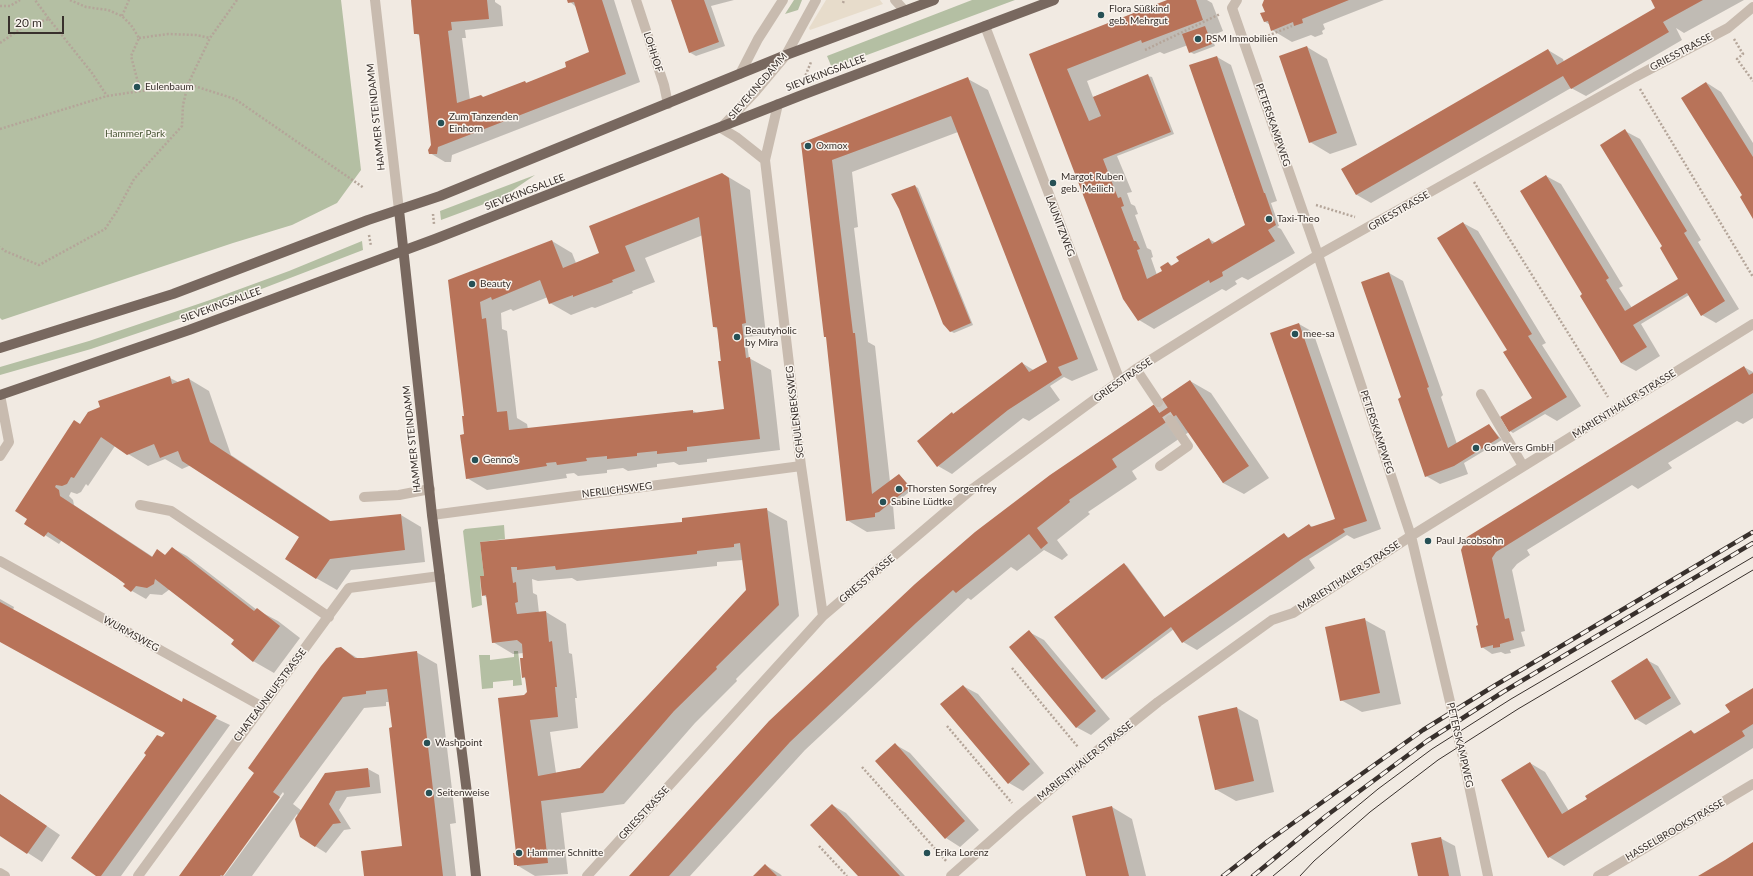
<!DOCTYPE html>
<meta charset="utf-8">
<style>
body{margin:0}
#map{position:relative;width:1753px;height:876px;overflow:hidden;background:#f1eae2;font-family:Lato,sans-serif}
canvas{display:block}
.scale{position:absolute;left:8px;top:16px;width:56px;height:18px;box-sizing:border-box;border:2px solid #38302c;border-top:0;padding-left:5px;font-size:12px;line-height:14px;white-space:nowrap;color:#38302c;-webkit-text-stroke:3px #f9f4ee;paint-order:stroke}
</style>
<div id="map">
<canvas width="1753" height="876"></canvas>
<div class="scale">20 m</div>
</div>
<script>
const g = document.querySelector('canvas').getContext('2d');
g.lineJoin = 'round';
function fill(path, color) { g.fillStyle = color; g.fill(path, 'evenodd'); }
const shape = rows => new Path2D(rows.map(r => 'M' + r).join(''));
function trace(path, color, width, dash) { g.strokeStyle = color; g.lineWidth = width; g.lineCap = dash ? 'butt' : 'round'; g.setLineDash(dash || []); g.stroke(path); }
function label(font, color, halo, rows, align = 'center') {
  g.font = font + ' Lato,sans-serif'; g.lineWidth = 3; g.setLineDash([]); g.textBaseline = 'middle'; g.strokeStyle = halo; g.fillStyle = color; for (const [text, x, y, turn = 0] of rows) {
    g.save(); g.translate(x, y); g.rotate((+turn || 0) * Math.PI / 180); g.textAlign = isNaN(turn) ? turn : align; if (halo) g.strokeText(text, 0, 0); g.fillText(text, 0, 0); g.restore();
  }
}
fill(shape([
 [0,0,341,0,361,170,337,203,292,225,233,243,2,320,0,318],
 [794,0,802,0,798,10,785,14],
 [972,0,1015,0,832,68,827,56],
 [535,175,503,197,441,220,440,211],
 [362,241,363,250,212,308,91,349,0,375,0,367,89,341,210,300,289,271],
 [504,525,505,539,480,542,484,576,480,577,482,605,472,608,463,531,465,529],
 [514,651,518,651,522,685,513,686,513,680,493,682,493,688,482,689,479,655,490,655,490,660,514,657]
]), '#b4bfa3');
fill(shape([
 [826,0,880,0,883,4,810,30,809,28]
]), '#e7dccb');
fill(shape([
 [411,0,495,0,495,2,501,6,503,26,465,30,466,38,462,38,470,100,483,98,525,82,527,83,567,68,590,52,576,7,568,0,614,0,640,82,452,155,451,162,445,162,430,153,432,146,420,36,415,33],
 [672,0,734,0,711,6,725,46,696,56,689,52],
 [1170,0,1207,0,1212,3,1223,31,1211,36,1215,46,1194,54,1190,52,1188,45,1164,54,1160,52,1087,81,1093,97,1148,76,1152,77,1174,134,1117,156,1132,192,1127,193,1131,204,1135,206,1138,214,1135,215,1147,248,1151,250,1153,257,1151,258,1157,275,1163,271,1168,263,1173,266,1209,239,1216,243,1247,225,1237,202,1191,66,1217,57,1231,65,1277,201,1271,203,1279,226,1277,227,1281,229,1295,253,1248,280,1242,277,1235,281,1237,284,1226,291,1222,289,1154,329,1139,320,1030,54],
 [1267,0,1384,0,1323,24,1325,29,1322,31,1323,34,1315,37,1311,35,1292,42,1272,30,1270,25,1264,21],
 [1652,0,1744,0,1684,33,1676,28,1682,40,1586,96,1571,88,1371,203,1357,195,1342,169,1548,50,1563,59,1564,62,1658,11],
 [1307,47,1327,59,1357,145,1330,154,1310,142],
 [968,79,988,90,1098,370,1072,381,1064,377,1050,386,1060,400,1029,421,1023,418,952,474,938,466,952,413,954,414,1022,363,1035,371,1050,365,958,132,852,172,858,227,854,228,868,342,875,346,890,482,899,475,913,489,893,505,895,529,867,532,847,520,827,338,825,336,802,144],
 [1707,83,1721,92,1753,143,1753,217,1744,196],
 [1625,131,1640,139,1701,240,1698,242,1739,309,1716,323,1702,315,1689,295,1641,324,1660,356,1636,371,1621,363,1584,294,1546,176,1561,184,1623,286,1619,288,1632,308,1681,282,1663,247],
 [725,175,750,190,766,335,746,337,749,358,771,370,780,450,707,459,707,462,679,465,674,462,657,464,657,467,628,471,623,468,607,470,607,473,578,476,574,473,566,474,567,478,487,490,467,478,465,417,449,281,552,241,572,253,576,263,601,254,590,226],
 [703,235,714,327,718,329,725,410,697,413,693,411,528,429,527,424,517,418,507,331,502,329,501,313,511,309,513,311,548,297,550,303,571,315,592,307,595,308,633,293,632,291,655,282,645,258],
 [915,186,918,188,973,325,954,333,950,331],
 [1463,223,1478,231,1546,343,1542,345,1581,406,1557,421,1545,414,1513,433,1510,431,1502,417,1533,398,1508,350],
 [1389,273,1403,281,1443,395,1441,397,1457,444,1489,425,1502,440,1464,463,1468,474,1440,484,1426,476,1403,398],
 [1299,324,1313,332,1381,529,1354,539,1347,535,1309,559,1315,568,1197,650,1183,642,1174,629,1106,680,1102,678,1124,564,1127,566,1165,618,1284,535,1290,538,1309,525,1313,527,1336,519],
 [1744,367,1753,372,1753,418,1743,424,1737,421,1668,463,1672,468,1638,489,1632,485,1527,550,1530,555,1517,564,1512,570,1525,631,1521,632,1525,646,1510,650,1511,653,1505,654,1501,652,1492,654,1482,647,1479,626,1462,550],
 [170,378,178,382,189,379,209,391,231,455,332,522,401,515,421,527,425,562,351,570,337,590,316,578,301,537,191,465,182,469,165,459,148,466,115,446,88,486,86,484,81,492,77,494,71,492,69,496,73,500,74,505,153,557,158,551,166,556,172,548,187,556,257,610,278,621,300,638,274,673,253,661,235,640,170,589,162,595,150,594,146,599,132,591,126,584,62,540,59,544,26,523,80,425],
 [1190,381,1211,393,1269,478,1244,494,1223,483,1189,432,1132,471,1137,479,1088,512,1090,514,1057,540,1068,555,1062,560,1044,550,1017,571,1011,567,971,600,968,598,805,750,690,876,631,876,770,722],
 [767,510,787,521,799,616,736,679,737,681,695,723,624,804,561,813,568,874,535,876,515,864,517,854,524,696,528,692,527,680,523,677,524,653,513,654,493,642,488,598,483,595,485,577,481,543,683,522],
 [743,560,747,590,580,768,556,773,550,732,578,728,575,698,577,698,572,654,569,653,566,624,546,612,539,613,537,595,533,593,532,579,538,581,572,578,577,581,717,566,717,562],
 [0,599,14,607,13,610,183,703,230,725,121,876,98,876,166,733,0,641],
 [1365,620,1385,631,1401,704,1362,712,1341,700],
 [1029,632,1044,640,1110,719,1091,735,1076,727],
 [341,648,359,659,416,652,437,664,456,823,450,824,456,876,365,876,403,847,390,702,386,702,386,706,364,708,293,804,302,811,368,769,379,775,381,793,347,797,339,810,351,829,344,830,326,853,315,846,297,814,252,876,224,876,284,794,283,792,222,876,181,876,253,777],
 [1647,660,1658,666,1681,704,1646,725,1636,719],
 [963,686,978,694,1044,773,1023,791,1009,783],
 [1753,689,1753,748,1564,866,1549,857,1502,780,1530,763,1545,772,1569,811,1691,731,1696,734,1731,712],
 [1237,708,1258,720,1274,792,1236,801,1215,789],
 [896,745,910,753,979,830,960,847,946,838,877,761],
 [0,794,60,835,42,862,0,835],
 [832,805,846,813,905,876,859,876],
 [1112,807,1132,819,1146,876,1087,876],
 [1440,838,1455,846,1461,876,1419,876],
 [765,865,780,874,782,876,755,876]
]), '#0003');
fill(shape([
 [411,0,487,0,489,19,451,22,452,30,448,31,457,103,481,95,483,97,525,81,526,83,566,67,565,62,589,52,574,2,568,3,567,0,602,0,626,74,438,147,437,154,429,154,428,150,431,145,419,34,414,34],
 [671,0,704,0,719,42,689,53],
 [1167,0,1196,0,1203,20,1142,43,1141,40,1067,69,1089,121,1101,116,1093,97,1148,74,1171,132,1103,159,1118,198,1121,197,1124,206,1121,207,1134,241,1136,241,1140,249,1137,250,1147,279,1162,271,1160,267,1168,262,1171,266,1179,261,1176,257,1209,238,1212,244,1245,225,1189,65,1217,56,1264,193,1265,193,1276,225,1268,230,1275,241,1222,272,1223,276,1210,283,1209,280,1138,321,1123,299,1029,54],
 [1264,0,1349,0,1302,19,1303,23,1294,26,1293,22,1271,31,1268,21,1264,22,1260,13,1265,12,1262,5],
 [1651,0,1703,0,1663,22,1669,32,1571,89,1563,76,1356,195,1341,169,1548,49,1557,65,1655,8],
 [1205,26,1212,44,1189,53,1182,34],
 [1307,46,1337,133,1309,143,1279,56],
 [968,77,1078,359,1058,367,1062,375,1008,410,937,467,917,441,952,412,953,414,1022,362,1029,372,1047,362,951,116,832,160,853,333,855,333,872,494,899,474,910,487,879,512,875,513,875,517,846,521,828,356,826,337,824,337,801,143],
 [1706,82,1753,157,1753,219,1740,197,1742,195,1681,98],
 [1625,129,1687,231,1684,233,1725,301,1701,316,1687,293,1633,325,1647,347,1621,363,1580,296,1582,294,1520,191,1546,175,1609,278,1606,280,1625,311,1678,279,1660,248,1662,246,1600,145],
 [722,173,729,178,746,323,742,324,746,358,750,357,760,439,687,447,687,451,657,454,657,451,637,453,637,456,607,459,607,456,586,458,587,461,557,465,556,462,546,463,547,466,466,479,460,435,464,434,462,416,464,416,448,280,552,240,563,268,599,253,589,226],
 [699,217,713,327,717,327,721,361,718,361,724,409,693,413,693,410,509,430,507,411,497,412,486,318,482,319,480,302,491,297,492,300,540,280,549,304,573,295,573,297,613,282,612,280,635,271,625,246],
 [915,185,971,323,950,332,943,324,899,209,891,194],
 [1463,222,1532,334,1528,336,1567,397,1509,432,1500,417,1532,398,1503,352,1507,350,1437,238],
 [1389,272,1429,387,1427,388,1448,448,1489,424,1499,438,1454,466,1425,477,1398,399,1401,397,1361,282],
 [1299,323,1367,521,1343,529,1345,532,1302,559,1182,643,1171,627,1102,679,1054,617,1124,563,1164,617,1284,533,1288,538,1309,524,1311,527,1335,519,1270,333],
 [1744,366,1749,375,1753,373,1753,393,1496,552,1492,558,1505,619,1509,618,1514,640,1500,644,1500,647,1493,648,1493,645,1481,648,1476,626,1478,625,1461,550,1467,537],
 [170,376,172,384,189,378,210,442,330,521,401,514,405,550,330,559,316,579,285,559,299,537,182,461,178,451,160,458,154,444,127,455,101,437,74,478,71,477,67,484,62,486,56,485,55,487,59,490,60,496,152,557,157,549,165,555,172,547,254,611,257,608,280,626,253,662,231,644,234,640,155,579,154,584,147,588,136,586,131,592,123,586,125,584,117,578,48,532,44,537,24,524,27,519,15,511,74,420,80,424,88,412,100,407,98,401],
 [1190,380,1249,466,1223,483,1176,415,1165,423,1112,459,1117,467,1069,500,1070,502,1037,528,1048,543,1041,549,1029,534,956,593,953,590,916,623,790,742,669,876,629,876,769,721,915,584,975,532,1050,475],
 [767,508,779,605,716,667,717,669,674,711,603,793,541,801,548,863,517,866,517,865,514,865,513,853,516,853,498,698,524,695,527,692,525,677,522,678,520,658,523,658,522,644,517,640,492,643,486,595,482,596,480,576,484,576,480,542,682,522,682,518],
 [740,543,746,590,580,768,538,776,530,720,558,717,555,687,557,687,552,641,549,642,546,611,517,614,515,603,518,602,516,582,513,583,511,567,517,567,517,570,555,566,556,570,697,554,697,551,734,547,734,544],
 [0,602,182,702,183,698,217,716,101,876,96,876,71,858,146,755,144,753,157,735,162,737,165,733,0,642],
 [1365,618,1380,693,1340,701,1325,627],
 [1029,630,1096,711,1076,728,1009,647],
 [341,647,355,658,363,658,417,651,443,876,364,876,361,851,402,846,389,728,392,727,387,689,366,691,366,694,343,697,273,792,280,797,223,876,221,875,220,876,179,876,254,773,248,768,321,666,336,648],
 [1647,658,1671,698,1635,720,1611,681],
 [963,685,1030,764,1008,784,940,704],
 [1753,688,1753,724,1742,731,1745,736,1548,858,1501,780,1530,762,1562,814,1587,799,1585,796,1691,730,1694,734,1730,712,1725,705],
 [1237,707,1254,781,1215,790,1198,716],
 [895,743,965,821,945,839,875,761],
 [368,768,370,787,336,791,329,804,341,823,333,824,315,847,300,837,295,819,325,773],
 [0,794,47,826,27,854,0,836],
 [832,804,867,841,900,876,858,876,827,843,810,825],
 [1112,806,1129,876,1086,876,1072,816],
 [1441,837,1449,876,1418,876,1411,843],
 [1753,842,1753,876,1698,876,1725,860],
 [765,864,777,876,753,876]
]), '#b87359');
trace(shape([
 [1158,402,1170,420]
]), '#ccc5be', 10, [10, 5]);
trace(shape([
 [70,0,86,7,108,10,122,16,131,25,139,38,131,56,140,90],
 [237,0,210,38,188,84,235,99,364,188],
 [843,3,844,0],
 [0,6,10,6,20,0],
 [122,16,129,0],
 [49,19,92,73,107,96],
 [139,38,168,34,196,35,210,38],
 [1734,39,1743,54,1737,59,1753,81],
 [1257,40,1292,26],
 [0,43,25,26,49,19,35,0],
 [1145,50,1220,14],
 [804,79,811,62],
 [1640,89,1753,277],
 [0,129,107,96,188,84,183,105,182,126,134,179,117,211,105,229,39,265,5,251,0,247],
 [1474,182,1608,397],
 [1316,205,1355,217],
 [433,214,434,224],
 [369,235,371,246],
 [1012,668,1078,747],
 [947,726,1012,803],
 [862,767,947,862],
 [819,846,847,876]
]), '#b4a599', 2.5, [2, 2]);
trace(shape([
 [375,0,399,210],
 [636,0,664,85,668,104],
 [895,0,905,11],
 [1237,0,1232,8,1318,255,1411,536,1463,757,1488,876],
 [985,26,1120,381],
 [740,74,758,39,783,0],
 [778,104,765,160,801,466,823,616],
 [765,160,736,137,721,128,755,92,786,55,816,0],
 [1136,369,1158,402],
 [1481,394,1523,466],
 [0,395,9,442,0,456],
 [1160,466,1188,446,1170,420],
 [364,497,399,495,430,489],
 [140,505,171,511,329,617],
 [432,515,801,466],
 [0,561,261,706],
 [0,873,5,876],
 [138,876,349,588,440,576],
 [587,876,823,616,971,490,1136,369,1318,255,1635,77,1728,28,1753,7],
 [951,876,1021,814,1088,758,1158,702,1272,620,1293,613,1411,536,1753,324],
 [1598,876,1753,784]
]), '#c8bbaf', 10);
trace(shape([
 [399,210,432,515,468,801,476,876],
 [0,348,173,294,368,220,440,196,786,55,934,0],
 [0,395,189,330,435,239,802,95,1054,0]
]), '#78685f', 10);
trace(shape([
 [1273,876,1378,789,1432,749,1511,699,1753,557],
 [1300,876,1314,861,1370,812,1438,760,1518,709,1753,570]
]), '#38302c', 1);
const rail = shape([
 [1223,876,1268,841,1423,730,1494,686,1753,532],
 [1253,876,1326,816,1427,741,1503,692,1753,543]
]);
trace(rail, '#38302c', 4.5);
trace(rail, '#f9f4ee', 3, [9]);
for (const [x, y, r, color] of [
 [1101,15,4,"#265055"],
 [1198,39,4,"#265055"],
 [137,87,4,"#265055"],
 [441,123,4,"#265055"],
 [808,146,4,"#265055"],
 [1053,183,4,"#265055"],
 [1269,219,4,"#265055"],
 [472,284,4,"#265055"],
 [1295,334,4,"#265055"],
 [737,337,4,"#265055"],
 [1476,448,4,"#265055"],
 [475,460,4,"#265055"],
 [899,489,4,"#265055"],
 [883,502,4,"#265055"],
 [1428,541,4,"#265055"],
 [427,743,4,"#265055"],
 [429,793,4,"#265055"],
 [519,853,4,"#265055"],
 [927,853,4,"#265055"]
]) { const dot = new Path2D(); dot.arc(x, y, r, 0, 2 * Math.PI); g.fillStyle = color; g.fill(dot); trace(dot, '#f9f4ee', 1.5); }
label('10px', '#38302c', '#f9f4ee', [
 ["Flora Süßkind",1109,9],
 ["geb. Mehrgut",1109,21],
 ["PSM Immobilien",1206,39],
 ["Eulenbaum",145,87],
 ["Zum Tanzenden",449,117],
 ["Einhorn",449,129],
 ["Oxmox",816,146],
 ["Margot Ruben",1061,177],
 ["geb. Meilich",1061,189],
 ["Taxi-Theo",1277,219],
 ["Beauty",480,284],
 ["Beautyholic",745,331],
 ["by Mira",745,343],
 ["mee-sa",1303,334],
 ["ComVers GmbH",1484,448],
 ["Genno's",483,460],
 ["Thorsten Sorgenfrey",907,489],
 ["Sabine Lüdtke",891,502],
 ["Paul Jacobsohn",1436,541],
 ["Washpoint",435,743],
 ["Seitenweise",437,793],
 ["Hammer Schnitte",527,853],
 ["Erika Lorenz",935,853]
], 'left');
label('10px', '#38302c', '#f9f4ee', [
 ["LOHHOF",653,52,72],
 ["GRIESSTRASSE",1681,52,-28],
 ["SIEVEKINGSALLEE",826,73,-21],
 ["SIEVEKINGDAMM",758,86,-49],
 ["HAMMER STEINDAMM",376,117,-96],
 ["PETERSKAMPWEG",1273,125,71],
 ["SIEVEKINGSALLEE",525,192,-21],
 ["GRIESSTRASSE",1399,211,-30],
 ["LAUNITZWEG",1060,226,69],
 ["SIEVEKINGSALLEE",221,305,-20],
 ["GRIESSTRASSE",1123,380,-35],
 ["MARIENTHALER STRASSE",1624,404,-32],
 ["SCHULENBEKSWEG",795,412,-97],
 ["PETERSKAMPWEG",1377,432,72],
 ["HAMMER STEINDAMM",412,439,-96],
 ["NERLICHSWEG",617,490,-7],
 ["MARIENTHALER STRASSE",1349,576,-33],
 ["GRIESSTRASSE",867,579,-40],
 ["WURMSWEG",131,634,29],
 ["CHATEAUNEUFSTRASSE",270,695,-53],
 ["PETERSKAMPWEG",1460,745,77],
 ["MARIENTHALER STRASSE",1085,761,-39],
 ["GRIESSTRASSE",644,813,-47],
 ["HASSELBROOKSTRASSE",1675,830,-30]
]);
label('10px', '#465332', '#f9f4ee', [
 ["Hammer Park",135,134]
]);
</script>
